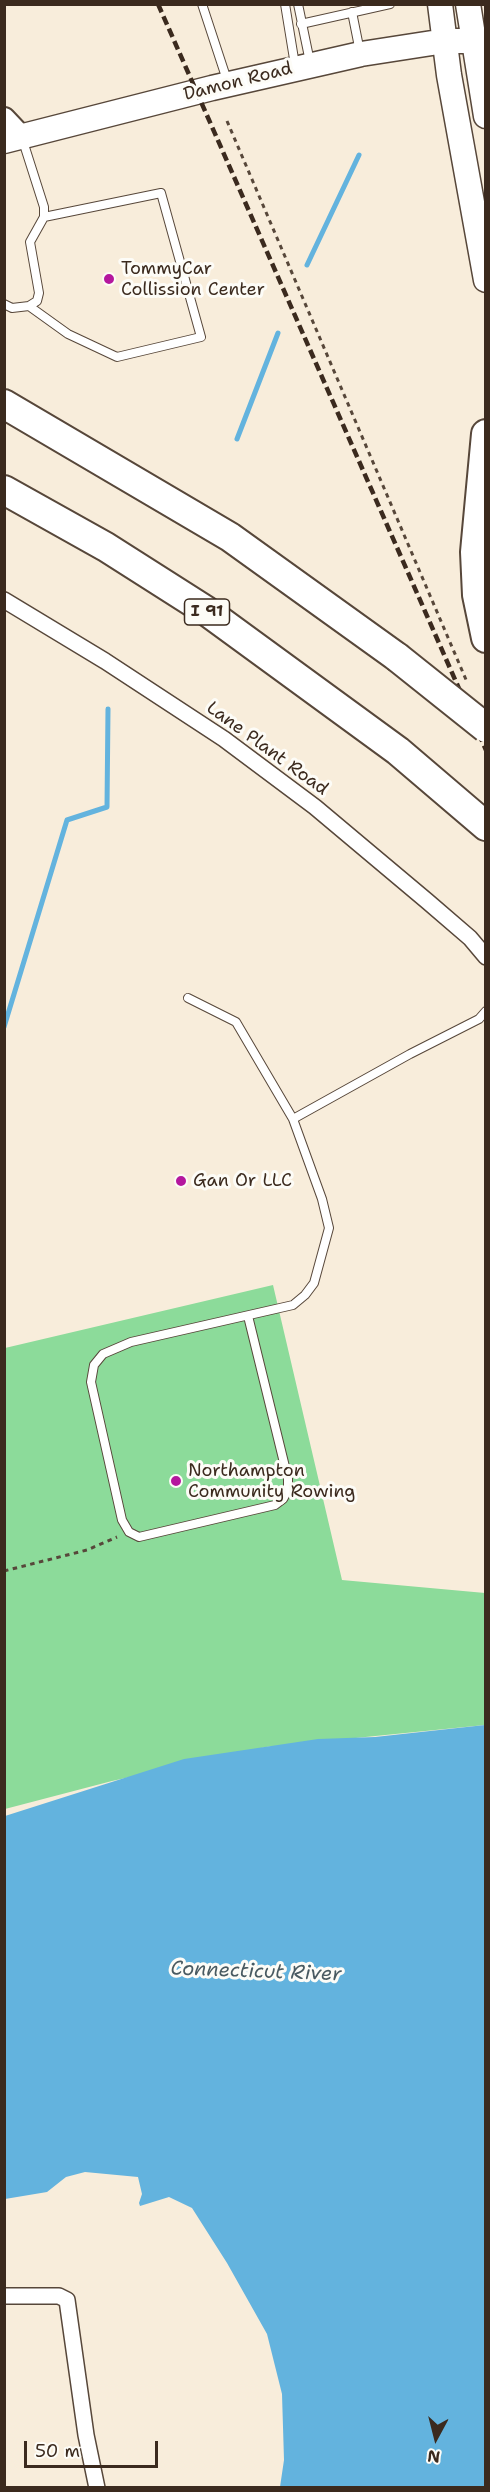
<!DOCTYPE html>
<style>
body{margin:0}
#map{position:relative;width:490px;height:2492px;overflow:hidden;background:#f8eddb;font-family:"Shantell Sans",sans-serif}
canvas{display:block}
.frame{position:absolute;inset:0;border:6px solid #3b2a1e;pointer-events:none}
.north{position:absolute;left:406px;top:2408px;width:60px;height:60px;-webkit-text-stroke:4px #fdfcf7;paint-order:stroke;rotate:187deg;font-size:16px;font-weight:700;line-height:24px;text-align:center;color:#3b2a1e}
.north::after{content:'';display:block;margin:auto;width:21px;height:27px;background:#3b2a1e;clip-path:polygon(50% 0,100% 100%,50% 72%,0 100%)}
.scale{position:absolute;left:24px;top:2441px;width:134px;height:27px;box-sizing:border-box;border:3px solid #3b2a1e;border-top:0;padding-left:8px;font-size:18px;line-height:21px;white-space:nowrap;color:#3b2a1e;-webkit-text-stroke:4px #fdfcf7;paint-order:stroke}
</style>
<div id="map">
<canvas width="490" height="2492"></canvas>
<div class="frame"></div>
<div class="north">N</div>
<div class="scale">50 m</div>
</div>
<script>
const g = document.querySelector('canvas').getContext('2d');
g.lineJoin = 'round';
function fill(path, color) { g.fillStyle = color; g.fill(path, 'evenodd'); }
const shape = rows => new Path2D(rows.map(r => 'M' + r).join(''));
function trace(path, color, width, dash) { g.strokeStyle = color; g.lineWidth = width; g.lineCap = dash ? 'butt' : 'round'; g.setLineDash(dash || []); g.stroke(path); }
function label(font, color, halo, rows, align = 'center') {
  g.font = font + ' "Shantell Sans",sans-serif'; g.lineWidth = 6; g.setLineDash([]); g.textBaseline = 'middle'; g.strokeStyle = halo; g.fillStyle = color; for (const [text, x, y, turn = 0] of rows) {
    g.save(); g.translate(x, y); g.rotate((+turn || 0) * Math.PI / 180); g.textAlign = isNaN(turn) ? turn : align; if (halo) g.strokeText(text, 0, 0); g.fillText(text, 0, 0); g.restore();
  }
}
fill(shape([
 [273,1285,342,1580,485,1593,485,1725,266,1747,112,1781,5,1809,5,1348]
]), '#8cdb9a');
fill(shape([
 [485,1725,485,2487,280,2487,284,2460,282,2394,267,2334,227,2263,192,2208,169,2197,140,2206,139,2203,142,2194,138,2177,85,2172,66,2177,47,2192,5,2199,5,1816,184,1759,318,1739,375,1737]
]), '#63b3de');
trace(shape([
 [307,265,359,155],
 [237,439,278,333],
 [4,1027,67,820,107,807,108,709]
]), '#63b3de', 5);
const lane = shape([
 [202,4,227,80],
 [285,4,295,65],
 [298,4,310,62],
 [352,12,360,52],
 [301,24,390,4],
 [4,304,12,308,29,306,37,301,39,293,30,242,44,217,44,207,22,138],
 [29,306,68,334,117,357,201,337,161,193,44,217],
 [188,998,236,1022,293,1119],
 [248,1316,288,1479,288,1490,283,1499,275,1505,139,1537,129,1532,122,1520,91,1382,94,1365,103,1354,131,1342,293,1305,305,1295,314,1283,329,1228,322,1199,293,1119,410,1054,479,1019,486,1011]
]);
const street = shape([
 [4,600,105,661,224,739,315,807,427,901,470,938,486,957],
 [4,2296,59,2296,67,2300,86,2435,97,2488]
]);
const secondary = shape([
 [4,119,21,137]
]);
const primary = shape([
 [440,4,449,75,486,280],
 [468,4,486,116],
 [4,141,212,88,361,54,445,41,486,41]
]);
const highway = shape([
 [4,404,230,537,397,657],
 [486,434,475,552,477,595,486,638],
 [4,490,106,547,205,610,398,751,486,826]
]);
trace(lane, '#57473a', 10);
trace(street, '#57473a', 18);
trace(secondary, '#57473a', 26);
trace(primary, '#57473a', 27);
trace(highway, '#57473a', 32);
trace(shape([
 [227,121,467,682],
 [4,1571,87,1550,117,1537]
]), '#57473a', 3, [4.5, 4.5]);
trace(lane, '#fff', 8);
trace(street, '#fff', 15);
trace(secondary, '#fff', 22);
trace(primary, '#fff', 24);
trace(highway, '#fff', 28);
trace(shape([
 [158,4,486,750]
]), '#3b2a1e', 4.5, [9, 4.5]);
const highwayBridge = shape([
 [397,657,486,728]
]);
trace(highwayBridge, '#57473a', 32, []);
trace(highwayBridge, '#fff', 28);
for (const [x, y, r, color] of [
 [109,279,6,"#b5179e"],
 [181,1181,6,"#b5179e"],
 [176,1481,6,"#b5179e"]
]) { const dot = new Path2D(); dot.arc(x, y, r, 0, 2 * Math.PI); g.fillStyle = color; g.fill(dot); trace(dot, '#fdfcf7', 2); }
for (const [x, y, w] of [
 [207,612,45]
]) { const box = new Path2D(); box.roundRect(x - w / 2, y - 13, w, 26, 4.5); g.fillStyle = '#fdfcf7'; g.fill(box); trace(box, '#3b2a1e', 1.5); }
label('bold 16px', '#3b2a1e', null, [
 ["I 91",207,612]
]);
label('18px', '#3b2a1e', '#fdfcf7', [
 ["Damon Road",238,82,-14],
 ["Lane Plant Road",267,749,36]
]);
label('18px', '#3b2a1e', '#fdfcf7', [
 ["TommyCar",121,269],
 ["Collission Center",121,290],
 ["Gan Or LLC",193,1181],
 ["Northampton",188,1471],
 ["Community Rowing",188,1492]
], 'left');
label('italic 20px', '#495a61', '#fdfcf7', [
 ["Connecticut River",256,1972,2]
]);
</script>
